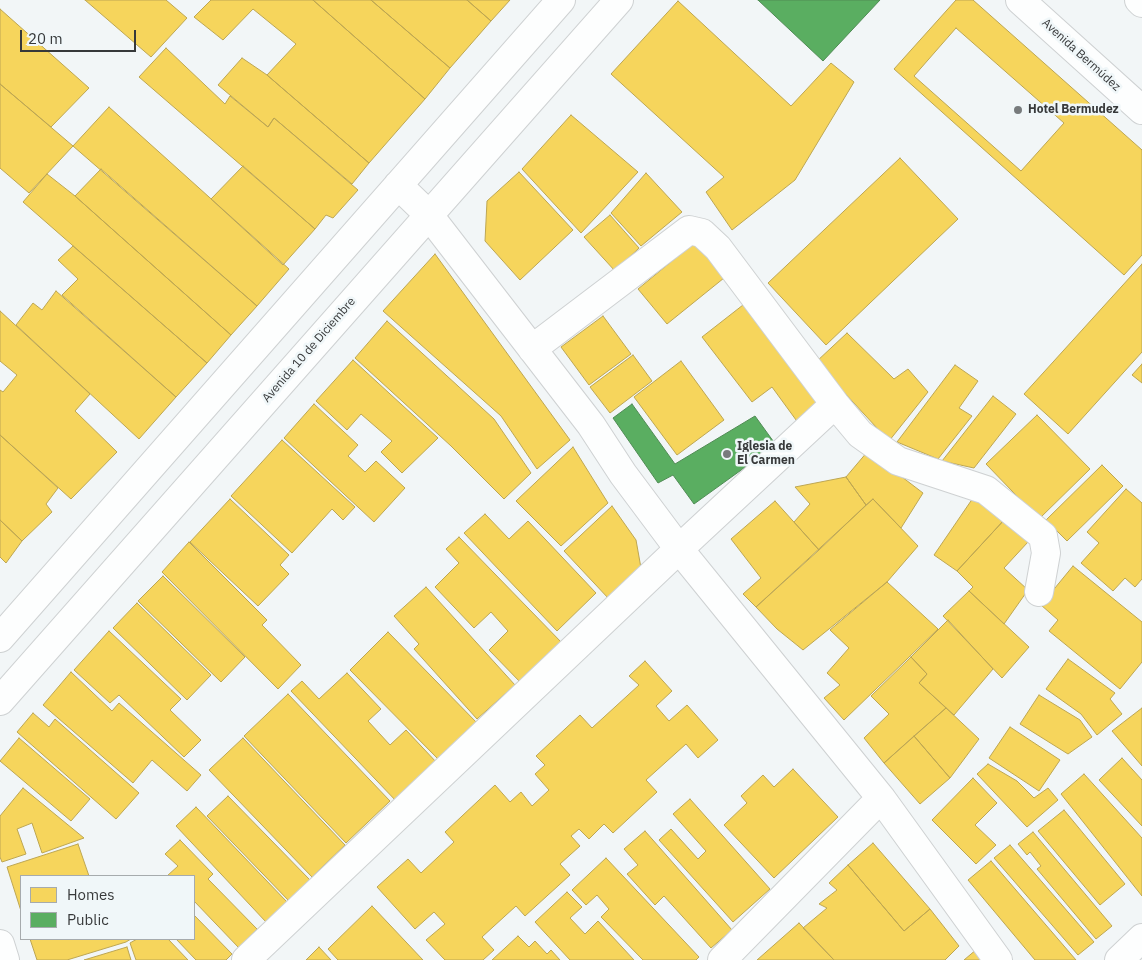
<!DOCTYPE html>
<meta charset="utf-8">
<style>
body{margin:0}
#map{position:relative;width:1142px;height:960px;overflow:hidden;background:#f2f6f7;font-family:"IBM Plex Sans",sans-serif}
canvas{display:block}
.legend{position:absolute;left:20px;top:875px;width:175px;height:65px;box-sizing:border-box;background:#f0f7f9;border:1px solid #a6abad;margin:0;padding:6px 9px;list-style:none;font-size:15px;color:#37393a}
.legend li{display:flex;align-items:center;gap:10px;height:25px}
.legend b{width:25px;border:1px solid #a6abad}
.scale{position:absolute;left:20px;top:30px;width:116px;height:22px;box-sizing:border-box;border:2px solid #37393a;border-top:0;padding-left:6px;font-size:15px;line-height:18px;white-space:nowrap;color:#37393a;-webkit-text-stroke:4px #f0f7f9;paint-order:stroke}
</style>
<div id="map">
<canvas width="1142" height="960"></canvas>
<ul class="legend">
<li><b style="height:14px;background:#f6d55c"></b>Homes</li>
<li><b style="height:14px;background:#5aae61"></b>Public</li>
</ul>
<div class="scale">20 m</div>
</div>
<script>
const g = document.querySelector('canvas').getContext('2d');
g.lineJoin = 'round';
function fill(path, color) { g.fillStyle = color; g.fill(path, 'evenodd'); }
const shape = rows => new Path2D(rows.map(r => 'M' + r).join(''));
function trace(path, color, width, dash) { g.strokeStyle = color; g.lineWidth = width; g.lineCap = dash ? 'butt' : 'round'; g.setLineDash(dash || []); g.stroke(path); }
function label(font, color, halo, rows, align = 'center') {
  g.font = font + ' "IBM Plex Sans",sans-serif'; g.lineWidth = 5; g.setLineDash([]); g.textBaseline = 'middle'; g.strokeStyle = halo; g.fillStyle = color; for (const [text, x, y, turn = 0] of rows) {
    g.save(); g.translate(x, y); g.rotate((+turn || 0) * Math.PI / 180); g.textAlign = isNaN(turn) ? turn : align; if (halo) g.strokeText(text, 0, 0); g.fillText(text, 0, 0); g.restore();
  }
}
const homes = shape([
 [85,0,166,0,187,18,151,57,85,0],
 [211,0,313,0,425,99,369,163,267,75,296,44,253,9,223,40,194,17,211,0],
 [313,0,371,0,450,68,425,99,313,0],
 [371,0,467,0,491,21,450,68,371,0],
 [467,0,510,0,491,21,467,0],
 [956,0,973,0,1142,150,1142,255,1124,275,894,69,956,0],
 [678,1,791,106,831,63,854,82,795,180,732,230,706,192,724,177,611,74,678,1],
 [0,9,89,88,51,127,0,84,0,9],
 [956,28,1064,123,1021,171,914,76,956,28],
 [166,48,225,104,230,96,268,127,274,118,358,190,333,218,326,215,315,229,139,77,166,48],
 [242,58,267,75,369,163,352,184,274,118,268,127,218,85,242,58],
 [0,84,73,146,29,193,0,168,0,84],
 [109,107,289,269,257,306,73,146,109,107],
 [571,115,638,172,581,233,522,169,571,115],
 [900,158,958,219,826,345,768,283,900,158],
 [243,166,315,229,283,265,211,199,243,166],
 [101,169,257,306,231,335,75,196,101,169],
 [519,172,573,230,520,280,485,241,487,201,519,172],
 [646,173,682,212,641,246,611,213,646,173],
 [47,174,75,196,231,335,207,363,23,202,47,174],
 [610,215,639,248,615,271,584,237,610,215],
 [695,242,724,278,667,324,638,289,695,242],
 [73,246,207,363,176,397,62,295,78,279,58,260,73,246],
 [435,254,570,440,537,469,501,416,383,311,435,254],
 [1142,264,1142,352,1068,434,1024,394,1142,264],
 [56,291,176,397,139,439,16,325,33,303,42,310,56,291],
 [743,305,821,408,799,424,772,387,752,402,702,337,743,305],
 [0,311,90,394,75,411,117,452,71,499,0,435,0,390,3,392,17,375,0,361,0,311],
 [603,316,631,354,589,385,561,347,603,316],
 [387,321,494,419,531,473,504,499,451,446,355,358,387,321],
 [847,333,894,379,908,369,928,392,889,441,816,362,847,333],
 [633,355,652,381,610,413,590,387,633,355],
 [353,360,438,438,402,473,381,452,392,441,361,414,347,430,316,401,353,360],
 [681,361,724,420,677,455,634,397,681,361],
 [1142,364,1142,383,1132,375,1142,364],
 [955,365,978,381,959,408,972,416,938,459,897,442,955,365],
 [993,396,1016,414,974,468,942,461,993,396],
 [314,404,358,445,348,456,365,472,376,461,405,488,374,522,284,438,314,404],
 [1037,415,1090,469,1039,519,986,464,1037,415],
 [0,435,58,488,46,504,52,512,22,541,0,520,0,435],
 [282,440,355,507,343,520,332,509,292,553,231,496,282,440],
 [573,447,608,503,561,546,516,501,573,447],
 [868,451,923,493,901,528,873,499,866,505,846,477,868,451],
 [1102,465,1123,486,1067,541,1046,520,1102,465],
 [846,477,866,505,819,550,794,522,810,504,795,487,846,477],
 [1126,489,1142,503,1142,579,1135,587,1125,578,1113,591,1081,563,1099,543,1087,532,1126,489],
 [973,498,1005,519,957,571,934,555,973,498],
 [230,499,289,555,280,565,289,574,258,606,190,542,230,499],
 [873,499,918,546,887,582,803,650,777,629,756,607,873,499],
 [775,501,819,550,756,607,743,594,761,578,731,539,775,501],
 [612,506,636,540,641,568,609,599,564,551,612,506],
 [485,514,509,539,528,521,596,593,557,631,464,533,485,514],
 [1005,519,1028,542,1004,568,1028,590,1004,624,969,591,973,587,957,571,1005,519],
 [0,520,22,541,6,563,0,557,0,520],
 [459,537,563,644,522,684,489,650,508,631,491,612,474,628,435,587,459,563,446,549,459,537],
 [189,542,267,620,262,625,301,665,278,689,162,572,189,542],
 [1073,566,1142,622,1142,662,1120,689,1049,631,1058,620,1041,605,1073,566],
 [163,576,245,657,221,682,138,601,163,576],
 [887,582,938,629,844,720,824,698,840,685,827,673,849,648,830,630,887,582],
 [426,587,515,685,477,719,414,649,419,644,394,616,426,587],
 [969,591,1029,647,1002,678,943,616,969,591],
 [137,603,211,675,187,700,113,628,137,603],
 [948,620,993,669,954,715,919,683,927,674,911,657,948,620],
 [109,631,181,699,170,710,201,740,184,757,119,695,110,703,74,670,109,631],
 [388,632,479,725,441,762,350,670,388,632],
 [911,657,927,674,919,683,946,708,884,763,864,738,889,714,871,696,911,657],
 [1068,659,1115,693,1110,699,1122,714,1097,735,1081,714,1046,689,1068,659],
 [645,661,672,691,656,706,669,721,687,705,718,740,698,758,686,744,646,780,657,792,613,833,604,824,589,839,579,829,571,836,580,846,560,864,570,875,525,916,516,906,482,937,494,950,483,960,445,960,426,940,445,924,434,912,415,929,377,887,408,859,421,873,454,842,445,832,495,785,510,802,521,792,532,806,549,790,535,774,545,765,536,756,580,715,592,728,639,685,629,676,645,661],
 [71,672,112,711,119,703,201,775,187,791,152,760,133,783,43,705,71,672],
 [347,673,381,709,368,721,390,745,406,730,438,764,398,803,291,691,302,681,319,699,347,673],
 [288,694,390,801,346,843,244,736,288,694],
 [1039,695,1080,720,1092,737,1068,754,1020,724,1039,695],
 [946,708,979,739,950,778,914,736,946,708],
 [1142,708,1142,766,1112,731,1142,708],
 [33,713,49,727,55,719,139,793,116,819,17,732,33,713],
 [1010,727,1060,760,1039,791,989,758,1010,727],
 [914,736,950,778,920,804,884,763,914,736],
 [19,738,90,799,71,821,0,761,19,738],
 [243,738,345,845,312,877,209,770,243,738],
 [1122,758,1142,780,1142,826,1099,780,1122,758],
 [988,764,1017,781,1034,798,1048,788,1058,800,1027,827,977,774,988,764],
 [793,769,838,817,774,878,724,825,747,803,741,796,763,775,774,787,793,769],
 [1084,774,1142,838,1142,896,1061,794,1084,774],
 [973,778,997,803,975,825,996,845,976,864,932,820,973,778],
 [23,788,84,838,42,853,32,823,17,829,26,854,2,862,0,857,0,816,23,788],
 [228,796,310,880,289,901,207,816,228,796],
 [690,799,770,889,733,922,659,840,671,829,698,859,706,851,673,814,690,799],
 [196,807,287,902,266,922,176,826,196,807],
 [1064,810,1125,884,1100,905,1038,831,1064,810],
 [645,831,732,930,711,948,664,896,655,905,627,874,638,865,624,849,645,831],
 [1033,832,1112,926,1096,939,1037,869,1041,866,1030,852,1027,855,1018,844,1033,832],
 [180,840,213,874,208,879,257,929,239,948,194,901,194,876,167,876,178,866,165,854,180,840],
 [873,843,930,909,904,931,848,865,873,843],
 [78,844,89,876,21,876,21,911,7,867,78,844],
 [1010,845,1094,942,1078,955,994,858,1010,845],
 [606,858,699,957,696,960,643,960,601,917,609,909,597,895,586,905,572,890,606,858],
 [991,861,1076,960,1035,960,968,880,991,861],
 [848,865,904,931,930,909,959,946,945,960,834,960,803,928,827,908,819,904,837,890,829,883,848,865],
 [567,892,582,907,570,918,585,934,598,921,634,960,570,960,535,922,567,892],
 [372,906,423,960,338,960,328,949,372,906],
 [194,915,232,954,226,960,196,960,176,939,194,939,194,915],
 [799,923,834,960,757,960,799,923],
 [518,936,529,947,535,941,547,954,551,950,560,960,492,960,518,936],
 [30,939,131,939,126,942,67,960,37,960,30,939],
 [137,939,168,939,188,960,136,960,130,943,137,939],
 [127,947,131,960,84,960,127,947],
 [319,947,331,960,306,960,319,947],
 [977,949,986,960,964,960,977,949]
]);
fill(homes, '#f6d55c');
trace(homes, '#bda652', 1);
const public = shape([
 [758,0,880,0,823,61,758,0],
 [632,404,675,464,755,416,776,445,694,504,673,475,658,483,613,418,632,404]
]);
fill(public, '#5aae61');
trace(public, '#508b55', 1);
const minor = shape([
 [1020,0,1142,110],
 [1139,0,1142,3],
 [398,185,428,214,591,425,623,474,679,549,881,798,998,960],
 [532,349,689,230,702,233,718,248,835,404,860,434,898,461,986,490,1043,536,1046,553,1039,592],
 [0,638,561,0],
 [0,701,619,0],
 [0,944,5,960],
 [246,960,679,549,835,404],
 [722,960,881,798],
 [1119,960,1142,938]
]);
trace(minor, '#ced1d2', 30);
trace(minor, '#fdfefe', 28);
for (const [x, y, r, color] of [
 [1018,110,5,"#787b7c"],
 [727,454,5,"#787b7c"]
]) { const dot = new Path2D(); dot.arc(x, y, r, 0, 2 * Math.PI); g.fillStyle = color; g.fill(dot); trace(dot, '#f0f7f9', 2); }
label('12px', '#37393a', '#f0f7f9', [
 ["Avenida Bermúdez",1081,55,42],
 ["Avenida 10 de Diciembre",309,350,-49]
]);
label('bold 12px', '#37393a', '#f0f7f9', [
 ["Hotel Bermudez",1028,110],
 ["Iglesia de",737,447],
 ["El Carmen",737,461]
], 'left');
</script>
